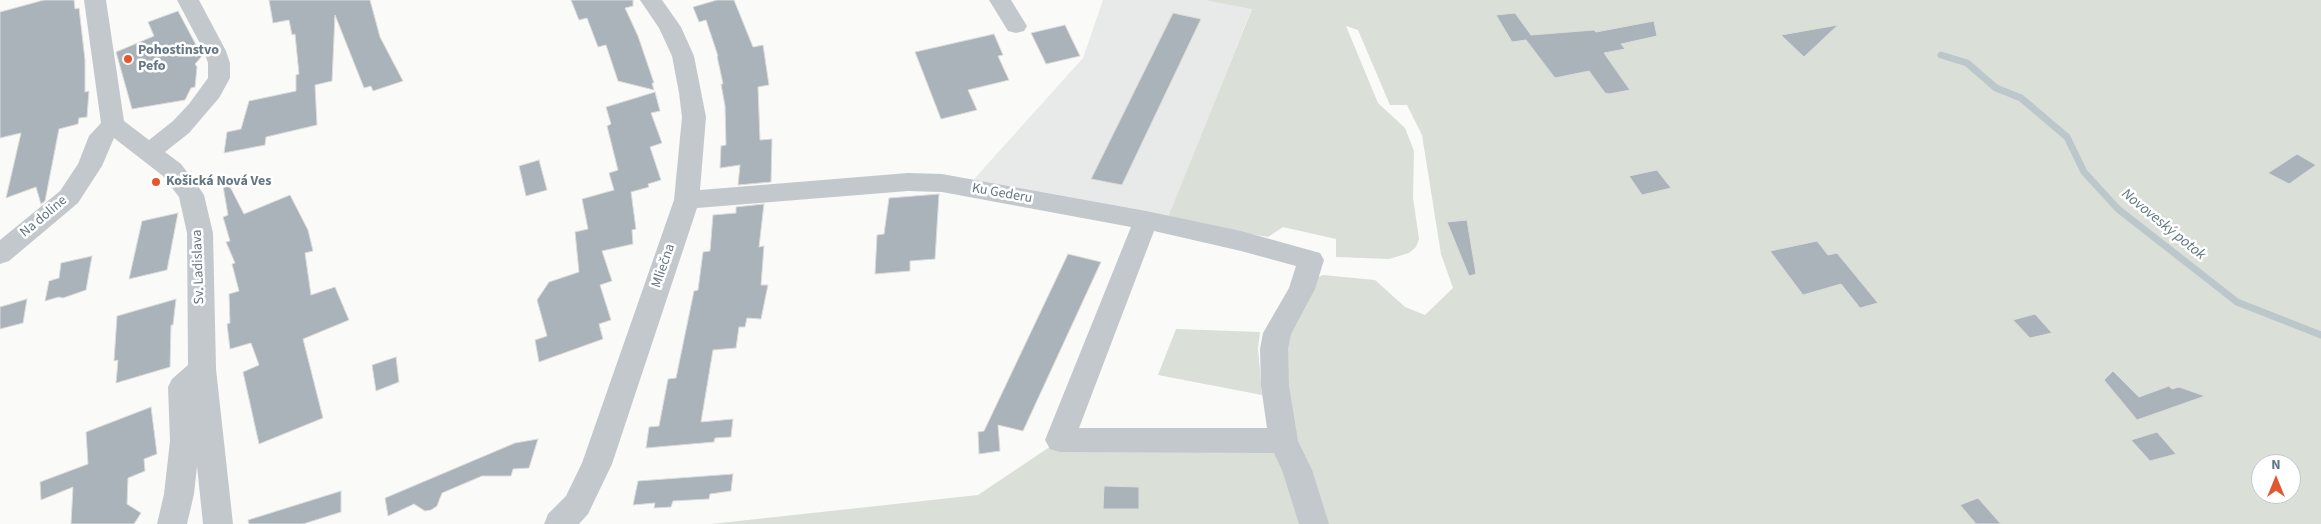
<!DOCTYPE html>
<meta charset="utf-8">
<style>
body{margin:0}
#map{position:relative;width:2321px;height:524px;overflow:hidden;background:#fafaf8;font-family:"Source Sans 3",sans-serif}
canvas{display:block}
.north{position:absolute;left:2251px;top:454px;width:50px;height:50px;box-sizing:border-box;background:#fff;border:1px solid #c1c8cd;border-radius:50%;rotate:0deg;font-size:14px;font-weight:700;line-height:20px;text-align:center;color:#657683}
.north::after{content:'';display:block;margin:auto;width:18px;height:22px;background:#e4572e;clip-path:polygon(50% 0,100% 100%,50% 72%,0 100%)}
</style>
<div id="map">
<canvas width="2321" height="524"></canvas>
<div class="north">N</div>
</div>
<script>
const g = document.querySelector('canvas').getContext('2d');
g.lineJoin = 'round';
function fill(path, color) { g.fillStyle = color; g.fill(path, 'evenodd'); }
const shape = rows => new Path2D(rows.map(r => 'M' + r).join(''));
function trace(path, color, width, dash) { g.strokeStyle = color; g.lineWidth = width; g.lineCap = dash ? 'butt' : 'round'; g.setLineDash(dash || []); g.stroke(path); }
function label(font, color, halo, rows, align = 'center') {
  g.font = font + ' "Source Sans 3",sans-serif'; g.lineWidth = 5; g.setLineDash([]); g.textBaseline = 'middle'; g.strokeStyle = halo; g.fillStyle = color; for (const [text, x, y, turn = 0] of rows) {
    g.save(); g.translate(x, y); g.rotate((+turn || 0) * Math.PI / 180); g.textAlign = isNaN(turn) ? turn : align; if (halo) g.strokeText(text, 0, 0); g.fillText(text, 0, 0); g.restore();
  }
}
fill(shape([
 [1103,0,1204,0,1252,8,1166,224,966,188,1083,58]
]), '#e8e9e9');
fill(shape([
 [1204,0,2321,0,2321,524,1322,524,1295,449,1281,352,1311,280,1323,275,1375,280,1405,307,1425,315,1453,288,1441,254,1422,135,1407,105,1390,105,1358,30,1346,26,1378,103,1405,128,1414,151,1413,198,1419,239,1416,247,1409,253,1389,259,1336,257,1336,239,1283,227,1268,237,1167,220,1252,9],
 [2261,464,2291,464,2291,494,2261,494],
 [1176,329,1260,332,1258,348,1262,395,1158,375],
 [1060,440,1283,441,1300,524,711,524,978,495]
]), '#dadfd7');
trace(shape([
 [1941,55,1967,63,1996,88,2021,98,2067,137,2084,172,2118,209,2237,302,2321,335]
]), '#bbc7cb', 7);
const building = shape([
 [44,0,74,0,75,9,79,8,85,60,85,92,89,91,87,117,79,118,78,124,59,129,45,201,41,204,36,187,6,198,21,133,0,138,0,12,44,0],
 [269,0,370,0,380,37,403,81,373,91,371,86,364,88,335,15,332,81,315,85,317,125,266,137,265,145,224,153,227,132,241,129,249,101,296,91,296,75,299,74,295,34,292,35,289,20,273,23,269,0],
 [571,0,633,0,633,6,625,8,638,36,654,83,652,83,654,90,618,81,606,45,598,47,587,18,579,20,571,0],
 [717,0,734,0,753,47,763,45,769,85,758,87,760,140,772,139,771,182,738,185,740,165,720,168,721,146,726,145,725,106,721,84,723,84,717,56,718,56,706,20,699,22,693,7,717,0],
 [178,11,202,56,195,64,197,67,195,87,191,88,185,100,132,109,116,52,154,36,148,22,178,11],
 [1173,13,1201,19,1122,185,1091,179,1173,13],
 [1515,13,1531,35,1594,30,1596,32,1654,21,1657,36,1621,44,1625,49,1604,53,1630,90,1609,94,1605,93,1589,71,1555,78,1526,40,1512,42,1496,15,1515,13],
 [1065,25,1080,56,1046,64,1031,33,1065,25],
 [1838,25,1804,57,1781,35,1838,25],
 [994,34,1003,55,998,56,1009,80,968,90,977,110,941,119,915,52,994,34],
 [655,92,660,111,651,113,662,143,650,147,661,180,648,184,649,187,631,192,636,229,632,230,633,244,602,251,612,281,600,285,611,320,599,324,603,339,539,362,535,340,547,336,537,300,549,282,579,272,575,232,588,229,582,199,614,190,609,173,618,170,607,126,611,124,606,107,655,92],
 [2297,154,2316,165,2289,184,2268,173,2297,154],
 [539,160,547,190,526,196,519,166,539,160],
 [1657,170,1671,188,1642,195,1629,176,1657,170],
 [226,179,244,214,290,195,308,230,313,251,305,253,311,295,335,287,349,320,303,339,323,418,259,444,243,372,259,365,251,343,230,349,227,324,230,323,229,294,239,291,232,264,235,263,226,242,230,241,223,217,228,215,222,180,226,179],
 [939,194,935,259,910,261,910,271,875,274,877,235,884,234,889,198,939,194],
 [764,204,759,247,764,246,761,285,768,285,761,319,747,318,745,327,739,327,736,348,713,350,701,422,733,419,731,437,715,438,714,442,646,448,649,427,659,426,668,379,676,378,694,291,698,290,703,252,710,251,713,215,736,213,736,207,764,204],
 [178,213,167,270,129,279,142,221,178,213],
 [1467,220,1476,274,1469,276,1447,222,1467,220],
 [1817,241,1828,255,1837,253,1878,303,1860,308,1841,284,1803,295,1770,251,1817,241],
 [1068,254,1101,262,1023,431,998,425,1000,451,979,454,978,432,984,431,1068,254],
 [92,256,86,290,63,298,59,297,45,301,49,281,59,278,61,263,92,256],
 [27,299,23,323,0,329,0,307,27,299],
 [176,299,173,325,171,325,170,367,116,383,118,360,114,361,117,316,176,299],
 [2035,314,2052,333,2030,338,2013,320,2035,314],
 [396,357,399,382,376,391,372,365,396,357],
 [2113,371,2139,397,2169,386,2172,389,2179,387,2205,396,2137,420,2104,380,2113,371],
 [151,407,157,454,144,459,145,471,128,478,127,504,141,513,134,524,71,524,73,487,41,500,40,482,88,464,86,432,151,407],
 [2157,432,2176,454,2150,461,2131,440,2157,432],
 [538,439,529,468,513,469,511,476,482,476,442,493,437,506,431,510,425,511,414,504,388,516,385,498,515,443,538,439],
 [733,474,731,491,710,494,709,499,673,501,671,507,654,508,655,503,633,505,638,481,733,474],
 [1104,486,1139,487,1139,509,1103,509,1104,486],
 [341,491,341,512,303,524,249,524,248,520,341,491],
 [1978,498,2001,524,1976,524,1960,505,1978,498]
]);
fill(building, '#aab3b9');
trace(building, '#dcdcda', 1);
fill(shape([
 [84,0,106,0,124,121,149,140,173,121,189,104,208,78,208,63,204,51,177,0,199,0,226,51,230,63,230,78,219,98,189,133,165,152,181,164,200,189,204,195,213,233,216,369,233,524,203,524,197,466,194,494,187,524,157,524,164,494,170,441,168,387,172,379,188,365,187,233,179,197,163,176,114,138,102,166,78,203,9,261,0,264,0,240,60,191,78,164,89,136,101,123,84,0],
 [640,0,662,0,681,27,694,56,706,117,700,190,908,173,942,174,1146,211,1241,231,1320,253,1324,260,1315,289,1291,334,1288,349,1289,386,1298,441,1312,470,1329,524,1299,524,1282,470,1274,453,1060,452,1050,449,1045,440,1131,227,942,192,908,191,697,208,612,464,588,514,579,524,544,524,548,514,566,496,582,463,674,200,682,117,679,93,672,56,659,28,640,0],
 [1154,231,1241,251,1296,266,1289,288,1263,333,1260,349,1261,386,1267,428,1079,428,1154,231],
 [989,0,1011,0,1027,26,1024,31,1016,33,1008,31,989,0]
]), '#c3c8cc');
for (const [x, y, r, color] of [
 [128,59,5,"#e4572e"],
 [156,182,5,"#e4572e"]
]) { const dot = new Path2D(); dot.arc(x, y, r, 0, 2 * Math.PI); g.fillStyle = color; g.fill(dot); trace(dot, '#fff', 2); }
label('bold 14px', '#657683', '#fff', [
 ["Pohostinstvo",138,51],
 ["Pefo",138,67],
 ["Košická Nová Ves",166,182]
], 'left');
label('14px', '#657683', '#fff', [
 ["Ku Gederu",1002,194,10],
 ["Na doline",44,217,-40],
 ["Mliečna",664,266,-71],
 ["Sv. Ladislava",199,267,-92]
]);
label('italic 15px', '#60757c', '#fff', [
 ["Novoveský potok",2163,225,39]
]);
</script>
